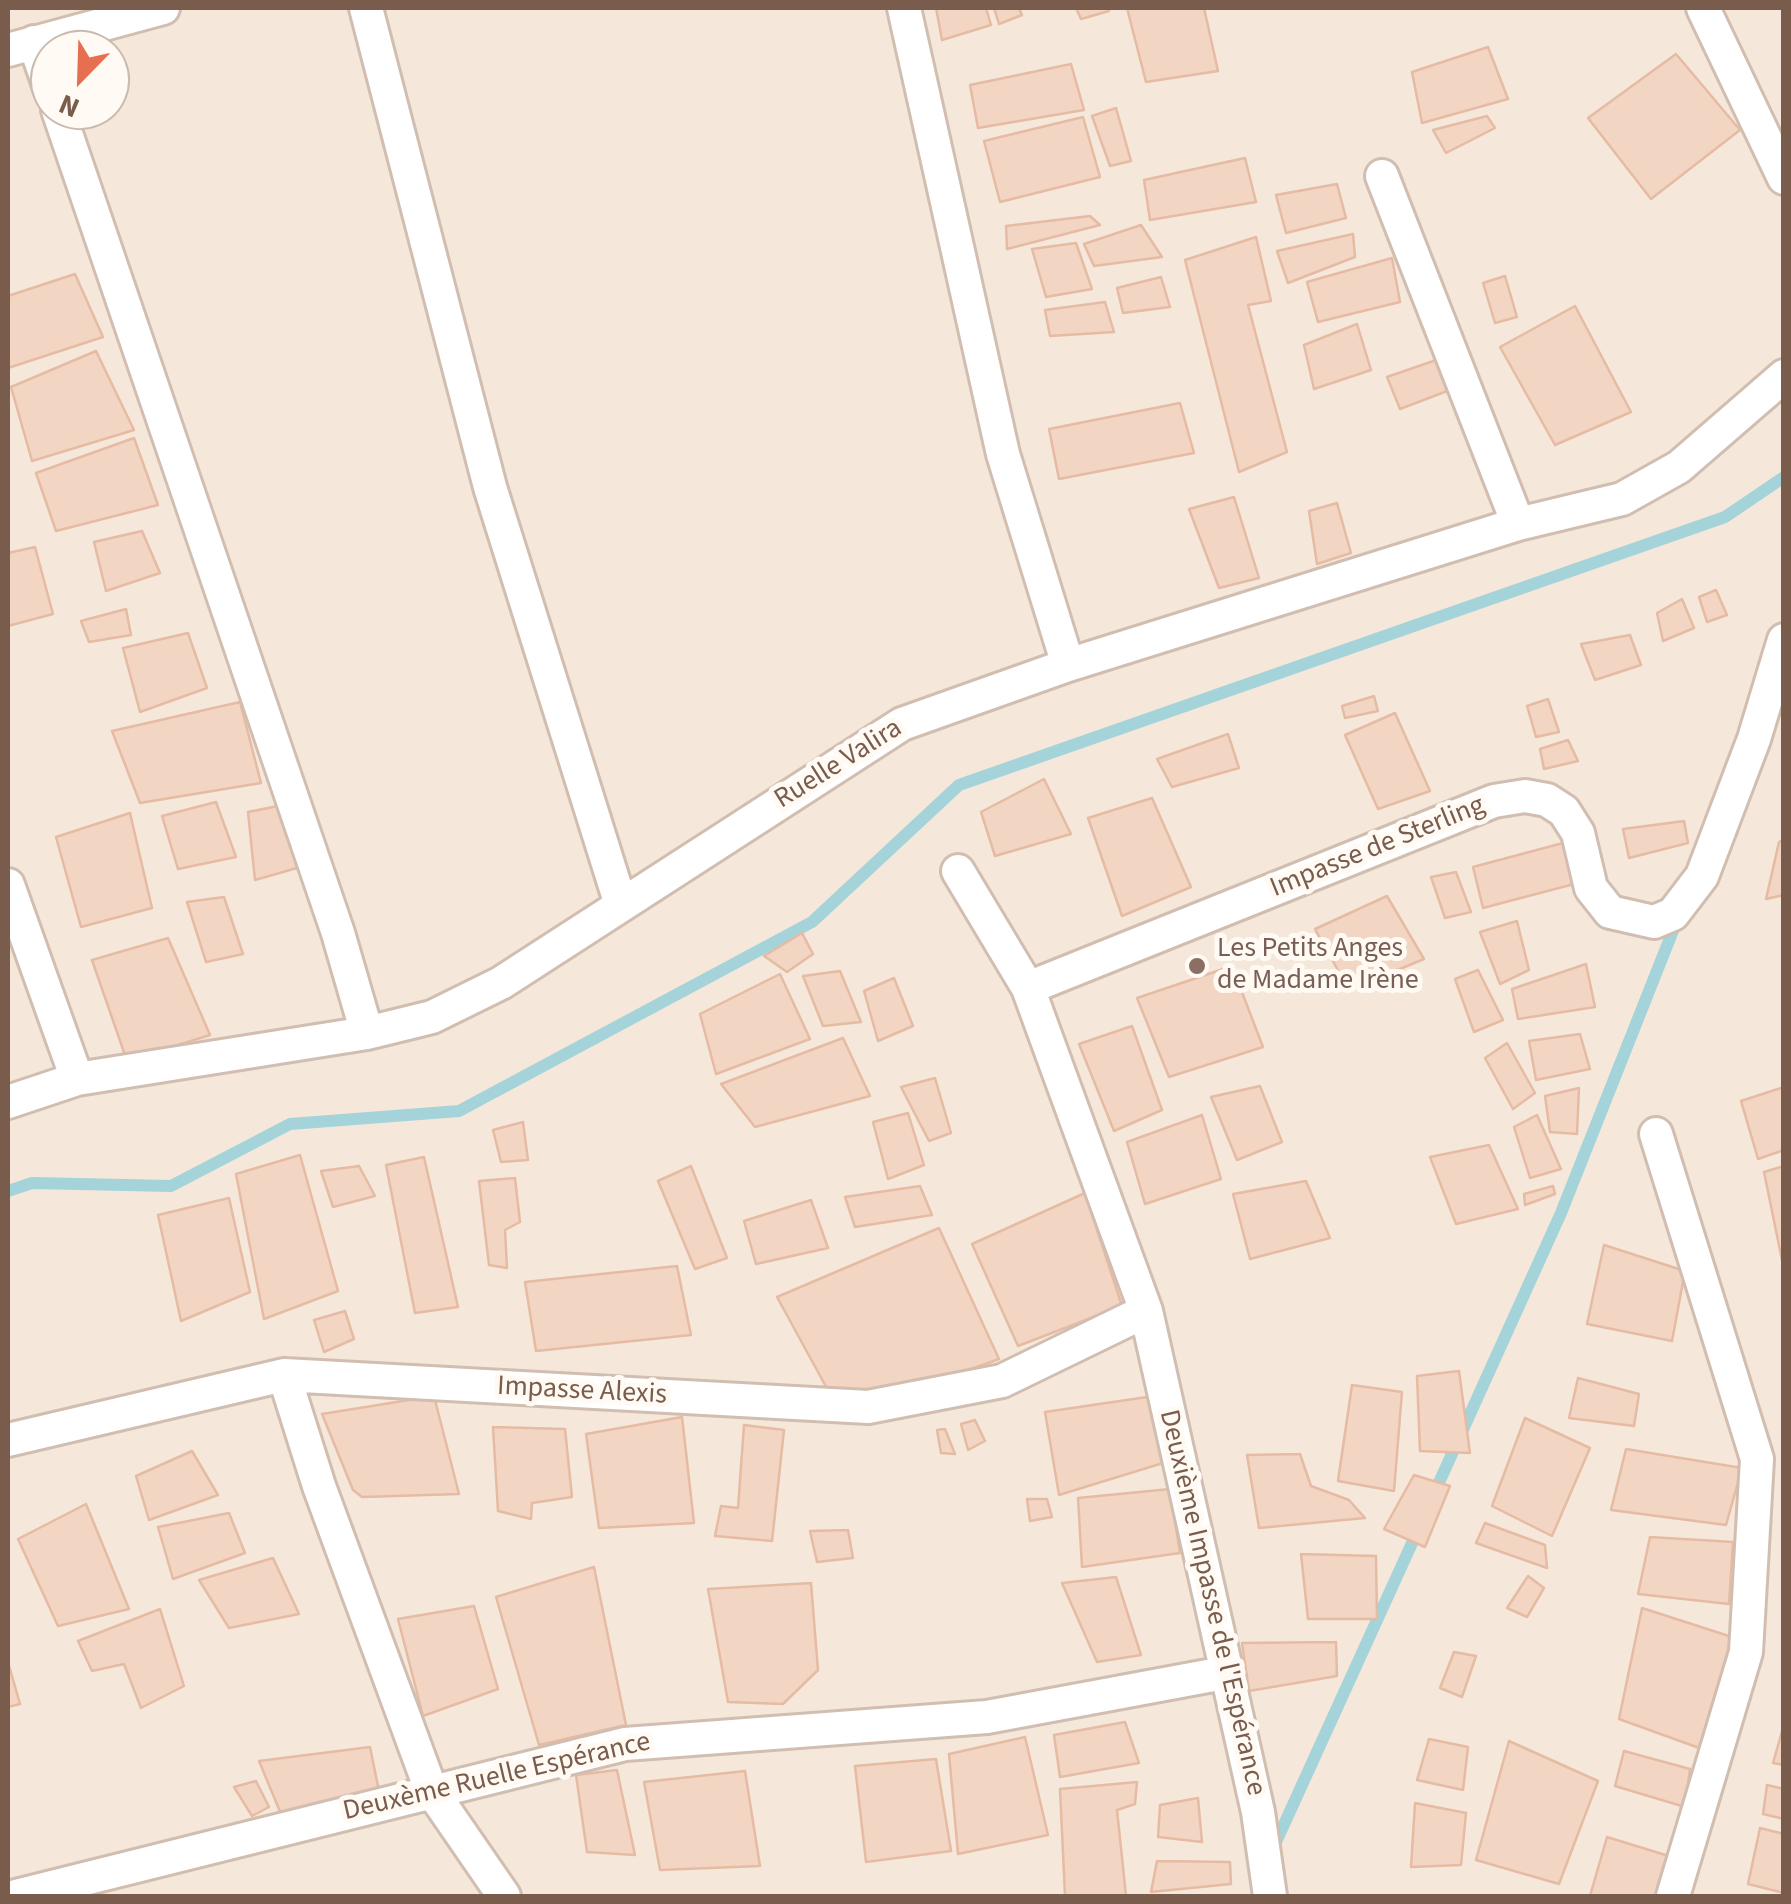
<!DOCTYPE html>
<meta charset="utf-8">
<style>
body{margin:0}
#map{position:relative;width:1791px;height:1904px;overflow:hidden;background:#fdf6ec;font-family:"Source Sans 3",sans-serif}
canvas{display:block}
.frame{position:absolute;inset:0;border:10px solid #7a5c4d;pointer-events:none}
.north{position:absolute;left:30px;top:30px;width:100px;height:100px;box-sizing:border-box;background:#fffaf3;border:2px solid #cabbb1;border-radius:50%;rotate:203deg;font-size:28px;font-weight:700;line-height:40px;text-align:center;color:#7a5c4d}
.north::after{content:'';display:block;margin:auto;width:35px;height:45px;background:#e76f51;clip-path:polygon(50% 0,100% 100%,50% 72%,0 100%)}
</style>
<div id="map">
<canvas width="1791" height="1904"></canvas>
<div class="frame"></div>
<div class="north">N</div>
</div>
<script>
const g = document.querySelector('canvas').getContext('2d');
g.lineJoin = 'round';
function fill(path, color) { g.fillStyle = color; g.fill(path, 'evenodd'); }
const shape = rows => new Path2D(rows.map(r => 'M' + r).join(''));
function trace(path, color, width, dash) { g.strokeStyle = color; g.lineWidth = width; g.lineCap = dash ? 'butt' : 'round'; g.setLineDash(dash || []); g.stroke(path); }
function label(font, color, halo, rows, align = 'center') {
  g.font = font + ' "Source Sans 3",sans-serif'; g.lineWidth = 10; g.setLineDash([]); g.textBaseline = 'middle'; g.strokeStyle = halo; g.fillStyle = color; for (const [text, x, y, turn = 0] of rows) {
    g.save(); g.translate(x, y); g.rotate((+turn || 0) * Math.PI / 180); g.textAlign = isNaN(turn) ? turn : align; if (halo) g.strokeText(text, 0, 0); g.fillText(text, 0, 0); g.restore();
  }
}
fill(shape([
 [8,8,1783,8,1783,1896,8,1896],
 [50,50,110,50,110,110,50,110]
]), '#f5e8da');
trace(shape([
 [8,1191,32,1183,171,1186,290,1124,459,1111,812,922,959,785,1725,517,1784,477],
 [1432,1498,1561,1213,1678,918],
 [1271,1853,1418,1530]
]), '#a5d3da', 12);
const building = shape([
 [936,8,986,8,991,25,942,40,936,8],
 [994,8,1019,8,1022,15,999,24,994,8],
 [1076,8,1108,8,1109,11,1081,19,1076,8],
 [1127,8,1204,8,1218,71,1146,82,1127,8],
 [1488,47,1508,99,1422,123,1412,72,1488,47],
 [1676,54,1740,130,1651,199,1588,118,1676,54],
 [1071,64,1084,110,978,128,970,85,1071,64],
 [1116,108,1131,161,1110,166,1092,116,1116,108],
 [1487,116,1495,128,1446,153,1433,130,1487,116],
 [1083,117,1100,177,1000,202,984,141,1083,117],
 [1245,158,1256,202,1150,220,1144,180,1245,158],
 [1337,184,1346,218,1286,233,1276,195,1337,184],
 [1090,216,1100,225,1007,249,1006,226,1090,216],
 [1141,225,1162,257,1094,266,1084,244,1141,225],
 [1353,234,1355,257,1288,283,1277,251,1353,234],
 [1256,237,1271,301,1248,305,1287,452,1239,472,1185,260,1256,237],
 [1076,243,1092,289,1046,297,1032,249,1076,243],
 [1392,258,1400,302,1318,322,1307,282,1392,258],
 [75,274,103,337,8,368,8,296,75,274],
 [1505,276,1517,317,1495,323,1483,283,1505,276],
 [1161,277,1170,307,1123,313,1117,288,1161,277],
 [1105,302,1114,332,1050,336,1045,310,1105,302],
 [1575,306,1631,412,1555,445,1500,347,1575,306],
 [1357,324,1371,370,1314,389,1304,345,1357,324],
 [96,351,134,430,32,461,11,387,96,351],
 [1442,358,1455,388,1400,409,1387,377,1442,358],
 [1180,403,1194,453,1059,479,1049,429,1180,403],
 [134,438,158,505,56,531,36,473,134,438],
 [1234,497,1259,578,1219,588,1189,509,1234,497],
 [1337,503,1351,553,1317,564,1309,511,1337,503],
 [142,531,160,573,106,591,94,542,142,531],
 [35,547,53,614,8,626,8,553,35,547],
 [1716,590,1727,615,1707,622,1699,597,1716,590],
 [1682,599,1694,628,1663,641,1657,613,1682,599],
 [126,609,131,635,89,642,81,621,126,609],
 [188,633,207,688,140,712,123,648,188,633],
 [1630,635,1641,665,1595,680,1581,644,1630,635],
 [1374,696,1378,711,1345,718,1342,706,1374,696],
 [1548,699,1559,732,1536,737,1527,706,1548,699],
 [240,702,261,783,140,803,112,731,240,702],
 [1395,713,1430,791,1378,809,1345,735,1395,713],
 [1228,734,1239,768,1172,787,1157,759,1228,734],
 [1568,740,1578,761,1544,769,1540,749,1568,740],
 [1044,779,1071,834,995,856,981,812,1044,779],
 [1152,798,1191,887,1122,916,1088,818,1152,798],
 [216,802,236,857,178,869,162,816,216,802],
 [283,805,297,868,255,880,248,812,283,805],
 [130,813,152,908,81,927,56,837,130,813],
 [1684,821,1688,843,1629,858,1623,829,1684,821],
 [1578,839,1593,879,1483,908,1473,867,1578,839],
 [1784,840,1784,895,1766,899,1779,842,1784,840],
 [1456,872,1471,912,1445,918,1431,877,1456,872],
 [1387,896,1424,959,1349,990,1315,929,1387,896],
 [224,897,243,954,206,962,187,902,224,897],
 [1517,921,1529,970,1500,984,1480,932,1517,921],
 [802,933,813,954,787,972,764,956,802,933],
 [168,938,210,1035,127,1061,92,960,168,938],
 [1586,964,1595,1007,1518,1019,1512,989,1586,964],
 [1232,966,1263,1047,1169,1077,1137,998,1232,966],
 [1478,970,1503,1020,1474,1032,1455,979,1478,970],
 [840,971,861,1022,823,1026,803,976,840,971],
 [780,974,810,1039,716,1074,700,1014,780,974],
 [894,978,913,1026,878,1041,864,991,894,978],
 [1132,1026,1162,1110,1114,1131,1079,1044,1132,1026],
 [1580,1034,1590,1069,1536,1080,1529,1041,1580,1034],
 [843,1038,870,1096,755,1127,721,1084,843,1038],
 [1507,1043,1535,1093,1513,1109,1485,1058,1507,1043],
 [935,1078,951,1133,929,1141,901,1087,935,1078],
 [1260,1086,1282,1142,1237,1160,1211,1097,1260,1086],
 [1784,1087,1784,1150,1758,1159,1741,1101,1784,1087],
 [1579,1088,1577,1134,1550,1132,1545,1096,1579,1088],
 [908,1113,924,1165,888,1179,873,1122,908,1113],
 [1202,1115,1221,1179,1145,1204,1127,1142,1202,1115],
 [1537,1115,1561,1169,1530,1178,1514,1127,1537,1115],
 [523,1122,528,1160,501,1162,493,1130,523,1122],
 [1489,1145,1518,1209,1456,1224,1430,1157,1489,1145],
 [300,1155,338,1291,264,1319,236,1174,300,1155],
 [424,1157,458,1307,415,1313,386,1165,424,1157],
 [359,1166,375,1196,333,1207,321,1171,359,1166],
 [691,1166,727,1258,695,1269,658,1181,691,1166],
 [1784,1166,1784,1270,1764,1172,1784,1166],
 [515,1178,520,1222,505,1230,507,1268,489,1265,479,1181,515,1178],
 [1306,1181,1330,1238,1250,1259,1233,1194,1306,1181],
 [920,1186,932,1215,855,1227,845,1197,920,1186],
 [1553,1186,1555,1194,1525,1205,1524,1194,1553,1186],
 [1085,1193,1122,1306,1018,1346,972,1244,1085,1193],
 [229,1198,250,1292,181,1321,158,1215,229,1198],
 [811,1200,828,1248,756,1264,744,1221,811,1200],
 [939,1228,999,1359,842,1416,777,1297,939,1228],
 [1604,1245,1685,1271,1672,1341,1587,1324,1604,1245],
 [677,1266,691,1335,536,1351,525,1282,677,1266],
 [345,1311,354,1339,324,1352,314,1320,345,1311],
 [1459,1371,1470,1453,1420,1451,1417,1376,1459,1371],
 [1578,1378,1639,1394,1634,1426,1569,1418,1578,1378],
 [1352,1385,1402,1392,1394,1491,1338,1481,1352,1385],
 [434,1396,459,1494,362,1497,353,1490,322,1414,434,1396],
 [1154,1396,1163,1463,1059,1495,1045,1412,1154,1396],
 [682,1417,694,1523,599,1528,586,1434,682,1417],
 [1525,1418,1590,1448,1552,1536,1492,1506,1525,1418],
 [975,1420,985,1441,968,1450,961,1424,975,1420],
 [744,1425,784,1430,772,1541,715,1536,721,1506,738,1508,744,1425],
 [493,1427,565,1429,572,1497,532,1503,531,1519,498,1511,493,1427],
 [945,1429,955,1454,941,1453,937,1430,945,1429],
 [1626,1449,1742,1468,1726,1525,1611,1510,1626,1449],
 [192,1451,218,1495,149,1520,136,1476,192,1451],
 [1300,1454,1311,1486,1349,1500,1365,1518,1259,1528,1247,1455,1300,1454],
 [1414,1475,1450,1486,1425,1547,1384,1529,1414,1475],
 [1170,1489,1180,1553,1082,1567,1078,1498,1170,1489],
 [1027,1499,1047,1499,1052,1517,1030,1521,1027,1499],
 [86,1504,129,1609,58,1626,18,1539,86,1504],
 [229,1513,245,1553,173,1579,158,1527,229,1513],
 [1485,1523,1545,1545,1547,1568,1476,1543,1485,1523],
 [848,1530,853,1558,817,1562,810,1531,848,1530],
 [1650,1537,1733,1542,1729,1604,1638,1594,1650,1537],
 [1301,1554,1376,1556,1377,1619,1308,1619,1301,1554],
 [273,1558,299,1614,229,1628,199,1580,273,1558],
 [594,1567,626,1725,539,1745,496,1597,594,1567],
 [1528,1576,1544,1588,1527,1617,1507,1608,1528,1576],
 [1116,1577,1141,1655,1097,1662,1062,1583,1116,1577],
 [811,1583,818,1670,783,1704,728,1702,708,1589,811,1583],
 [474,1606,498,1689,423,1716,398,1619,474,1606],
 [1642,1608,1732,1637,1702,1749,1619,1719,1642,1608],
 [160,1609,184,1686,141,1708,124,1664,92,1671,78,1641,160,1609],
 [1336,1642,1337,1676,1249,1691,1242,1643,1336,1642],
 [1454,1652,1476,1656,1462,1697,1440,1688,1454,1652],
 [8,1662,20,1704,8,1707,8,1662],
 [1125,1722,1139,1763,1060,1777,1054,1735,1125,1722],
 [1784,1724,1784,1765,1773,1763,1784,1724],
 [1025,1737,1048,1835,958,1854,949,1754,1025,1737],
 [1429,1739,1468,1747,1463,1790,1417,1780,1429,1739],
 [1509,1741,1598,1781,1559,1884,1476,1860,1509,1741],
 [370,1747,380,1796,281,1814,259,1761,370,1747],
 [1624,1751,1690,1769,1685,1807,1615,1786,1624,1751],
 [936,1759,951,1851,866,1862,855,1766,936,1759],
 [617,1770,635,1855,587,1852,576,1775,617,1770],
 [745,1771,760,1866,660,1870,644,1782,745,1771],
 [256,1781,269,1807,252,1816,234,1787,256,1781],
 [1137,1782,1135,1804,1117,1810,1126,1896,1065,1896,1060,1789,1137,1782],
 [1767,1785,1784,1789,1784,1819,1763,1814,1767,1785],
 [1198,1798,1202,1842,1158,1837,1160,1805,1198,1798],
 [1415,1803,1466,1813,1461,1865,1411,1867,1415,1803],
 [1760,1828,1784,1834,1784,1893,1748,1884,1760,1828],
 [1607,1837,1672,1857,1660,1896,1590,1896,1607,1837],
 [1157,1861,1230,1862,1231,1884,1151,1892,1157,1861]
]);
fill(building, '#f3d5c3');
trace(building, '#e6bba3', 2.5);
const minor = shape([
 [366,8,490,487,621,905],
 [904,8,1003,454,1068,665],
 [1703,8,1784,178],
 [34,42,50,88],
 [8,50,163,8],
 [58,110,338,933,367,1033],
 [1382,176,1518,524],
 [958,871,1028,988,1146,1311,1258,1812,1270,1896],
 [8,885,77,1079],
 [1028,988,1494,801,1525,796,1547,800,1564,811,1578,833,1591,888,1610,912,1654,922,1673,914,1702,876,1754,739,1784,640],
 [8,1102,77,1079,367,1033,432,1017,501,983,902,724,1068,665,1518,524,1622,499,1679,467,1784,376],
 [1656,1134,1757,1459,1746,1652,1673,1896],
 [284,1375,319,1486,431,1790,504,1896],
 [8,1440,284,1375,868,1407,1002,1381,1146,1311],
 [16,1896,625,1744,987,1717,1224,1673]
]);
trace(minor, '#d1beb0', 38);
trace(minor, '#fff', 32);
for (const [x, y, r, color] of [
 [1197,966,10,"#8d6e63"]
]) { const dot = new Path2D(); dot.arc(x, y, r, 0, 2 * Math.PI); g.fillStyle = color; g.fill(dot); trace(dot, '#fffaf3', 4); }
label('28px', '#7a5c4d', '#fffaf3', [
 ["Ruelle Valira",839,765,-32],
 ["Impasse de Sterling",1378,848,-22],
 ["Impasse Alexis",582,1392,3],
 ["Deuxième Impasse de l'Espérance",1211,1603,77],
 ["Deuxème Ruelle Espérance",497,1778,-13]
]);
label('28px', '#785e54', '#fffaf3', [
 ["Les Petits Anges",1217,950],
 ["de Madame Irène",1217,982]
], 'left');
</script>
